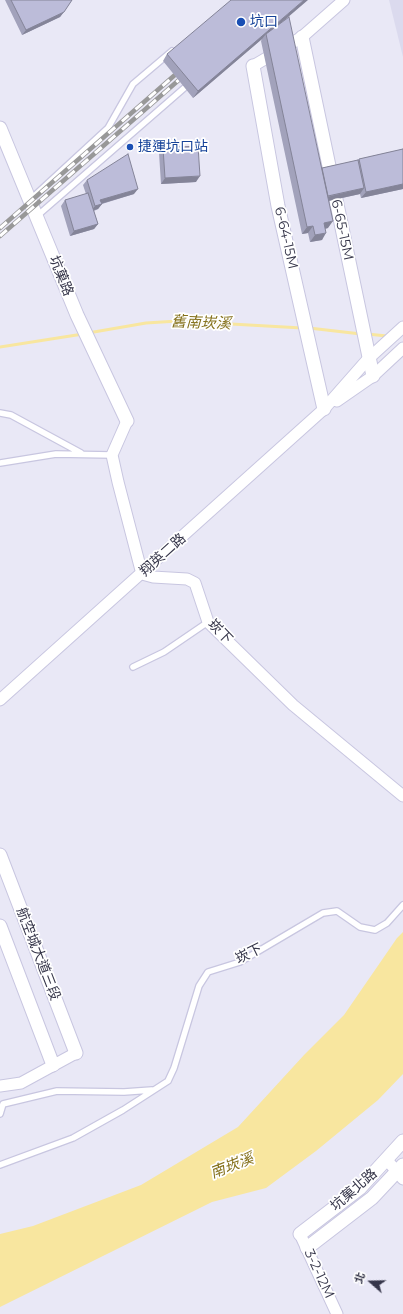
<!DOCTYPE html>
<meta charset="utf-8">
<style>
body{margin:0}
#map{position:relative;width:403px;height:1314px;overflow:hidden;background:#e9e8f6;font-family:Montserrat,"Noto Sans TC",sans-serif}
canvas{display:block}
.north{position:absolute;left:351px;top:1262px;width:40px;height:40px;-webkit-text-stroke:3px #fff;paint-order:stroke;rotate:290deg;font-size:11px;font-weight:700;line-height:16px;text-align:center;color:#36364a}
.north::after{content:'';display:block;margin:auto;width:14px;height:18px;background:#36364a;clip-path:polygon(50% 0,100% 100%,50% 72%,0 100%)}
</style>
<div id="map">
<canvas width="403" height="1314"></canvas>
<div class="north">北</div>
</div>
<script>
const g = document.querySelector('canvas').getContext('2d');
g.lineJoin = 'round';
function fill(path, color) { g.fillStyle = color; g.fill(path, 'evenodd'); }
const shape = rows => new Path2D(rows.map(r => 'M' + r).join(''));
function trace(path, color, width, dash) { g.strokeStyle = color; g.lineWidth = width; g.lineCap = dash ? 'butt' : 'round'; g.setLineDash(dash || []); g.stroke(path); }
function label(font, color, halo, rows, align = 'center') {
  g.font = font + ' Montserrat,"Noto Sans TC",sans-serif'; g.lineWidth = 3.5; g.setLineDash([]); g.textBaseline = 'middle'; g.strokeStyle = halo; g.fillStyle = color; for (const [text, x, y, turn = 0] of rows) {
    g.save(); g.translate(x, y); g.rotate((+turn || 0) * Math.PI / 180); g.textAlign = isNaN(turn) ? turn : align; if (halo) g.strokeText(text, 0, 0); g.fillText(text, 0, 0); g.restore();
  }
}
fill(shape([
 [389,0,403,0,403,57]
]), '#dbdaee');
fill(shape([
 [403,932,403,1074,378,1100,316,1151,266,1188,212,1202,0,1307,0,1234,33,1226,141,1185,238,1127,304,1055,344,1015,397,938]
]), '#f8e69f');
trace(shape([
 [309,328,361,334],
 [88,333,146,323,178,321,302,328],
 [367,334,387,336],
 [0,347,83,334]
]), '#f8e69f', 3);
const service = shape([
 [31,199,108,128,133,84,172,51],
 [37,216,190,83],
 [0,413,11,415,81,453],
 [0,463,56,454,112,455],
 [133,667,164,652,208,622],
 [0,1114,3,1104,57,1091,124,1092,152,1090],
 [0,1165,73,1138,123,1110,168,1081,174,1068,199,986,208,972,240,962,323,913,337,911,360,927,375,930,387,923,403,905]
]);
const minor = shape([
 [253,66,302,37,344,0],
 [337,401,373,376,403,348],
 [127,421,112,455,118,482,142,574,153,577,187,579,195,583,208,622,293,705,403,796],
 [0,700,324,409,368,359,403,327],
 [0,1086,21,1083,76,1053],
 [387,1160,403,1179],
 [300,1234,337,1314]
]);
const tertiary = shape([
 [302,37,373,376],
 [253,66,278,206,324,409],
 [0,128,77,315,127,421],
 [0,855,76,1053],
 [0,926,53,1065],
 [300,1234,360,1188,403,1141],
 [307,1248,372,1198,403,1165]
]);
trace(service, '#c8c6e0', 8);
trace(minor, '#c8c6e0', 13);
trace(tertiary, '#c8c6e0', 15);
trace(service, '#fff', 5.5);
trace(minor, '#fff', 11);
trace(tertiary, '#fff', 13);
const rail = shape([
 [0,228,184,67],
 [0,236,188,72]
]);
trace(rail, '#989898', 4.5);
trace(rail, '#fff', 3, [9]);
fill(shape([
 [5,0,72,0,60,17,22,35],
 [279,24,322,168,358,160,359,159,403,149,403,189,361,198,360,194,329,201,328,228,325,229,322,240,310,242,308,233,302,234,261,41,262,39,193,98,163,61,167,54],
 [163,148,196,182,161,184,159,153],
 [87,180,134,194,102,204,98,209,94,211,98,224,94,229,70,236,61,206,65,200,86,194,83,185]
]), '#a2a2bb');
fill(shape([
 [304,0,308,0,266,36,266,34,262,39,193,98,198,91],
 [64,12,60,17,22,35,26,30],
 [200,176,196,182,161,184,165,178],
 [403,184,403,189,361,198,366,192],
 [364,188,360,194,323,202,327,197],
 [138,189,134,194,97,205,100,200],
 [102,204,98,209,91,211,95,206],
 [333,221,328,228,319,230,324,223],
 [98,224,94,229,70,236,74,231],
 [313,226,308,233,302,234,307,227],
 [326,233,322,240,310,242,315,235]
]), '#848498');
const building = shape([
 [11,0,72,0,64,12,26,30,11,0],
 [231,0,304,0,198,91,167,54,231,0],
 [289,17,333,221,324,223,326,233,315,235,313,226,307,227,266,34,289,17],
 [198,146,200,176,165,178,163,148,198,146],
 [403,149,403,184,366,192,359,159,403,149],
 [128,154,138,189,100,200,102,204,95,206,87,180,128,154],
 [358,160,364,188,328,196,322,168,358,160],
 [88,193,98,224,74,231,65,200,88,193]
]);
fill(building, '#bcbcd9');
trace(building, '#848498', 1);
for (const [x, y, r, color] of [
 [241,22,5,"#1a4fb4"],
 [130,147,4,"#1a4fb4"]
]) { const dot = new Path2D(); dot.arc(x, y, r, 0, 2 * Math.PI); g.fillStyle = color; g.fill(dot); trace(dot, '#fff', 1.5); }
label('14px', '#164399', '#fff', [
 ["坑口",250,22],
 ["捷運坑口站",138,147]
], 'left');
label('14px', '#36364a', '#fff', [
 ["6-65-15M",342,230,78],
 ["6-64-15M",286,238,77],
 ["坑菓路",61,276,68],
 ["翔英二路",163,555,-42],
 ["崁下",220,632,46],
 ["航空城大道三段",38,954,69],
 ["崁下",249,954,-26],
 ["坑菓北路",354,1190,-41],
 ["3-2-12M",319,1274,65]
]);
label('italic 15px', '#85711c', '#fff', [
 ["舊南崁溪",201,323,2],
 ["南崁溪",232,1166,-21]
]);
</script>
